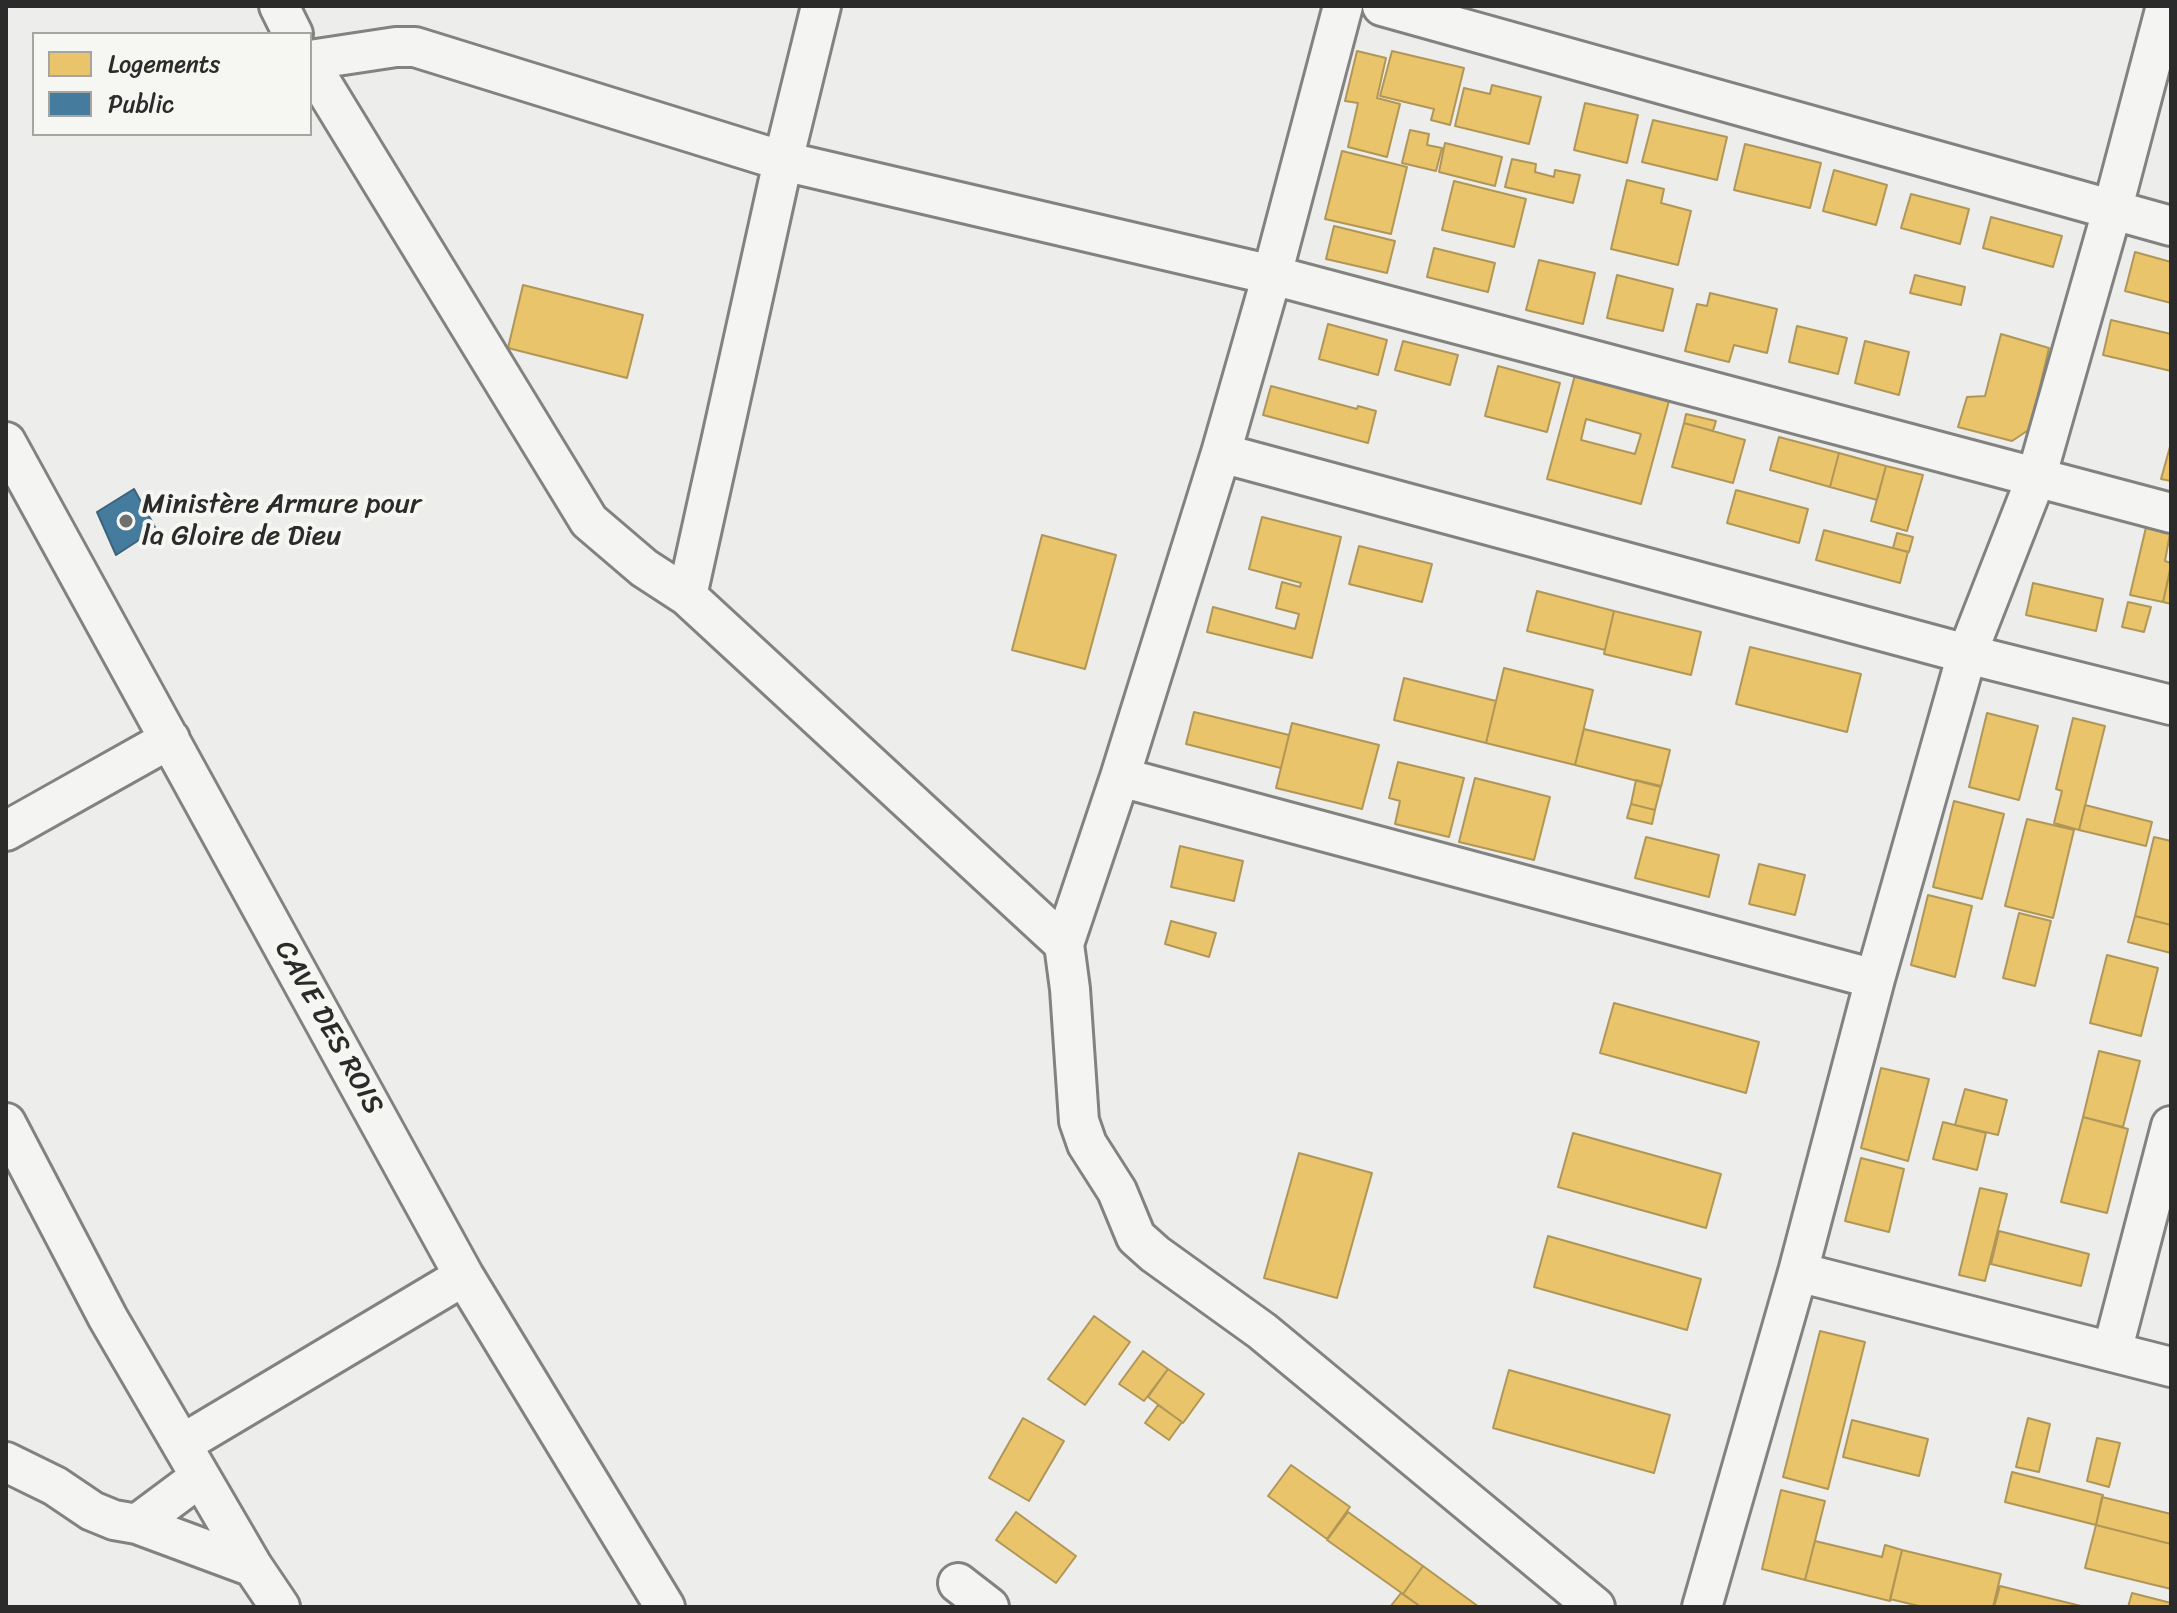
<!DOCTYPE html>
<meta charset="utf-8">
<style>
body{margin:0}
#map{position:relative;width:2177px;height:1613px;overflow:hidden;background:#ededeb;font-family:Sriracha,sans-serif}
canvas{display:block}
.frame{position:absolute;inset:0;border:8px solid #2b2b2b;pointer-events:none}
.legend{position:absolute;left:32px;top:32px;width:280px;height:104px;box-sizing:border-box;background:#f6f6f2;border:2px solid #a5a5a2;margin:0;padding:10px 14px;list-style:none;font-size:24px;color:#2b2b2b}
.legend li{display:flex;align-items:center;gap:16px;height:40px}
.legend b{width:40px;border:2px solid #a5a5a2}
</style>
<div id="map">
<canvas width="2177" height="1613"></canvas>
<div class="frame"></div>
<ul class="legend">
<li><b style="height:22px;background:#e9c46a"></b>Logements</li>
<li><b style="height:22px;background:#457b9d"></b>Public</li>
</ul>
</div>
<script>
const g = document.querySelector('canvas').getContext('2d');
g.lineJoin = 'round';
function fill(path, color) { g.fillStyle = color; g.fill(path, 'evenodd'); }
const shape = rows => new Path2D(rows.map(r => 'M' + r).join(''));
function trace(path, color, width, dash) { g.strokeStyle = color; g.lineWidth = width; g.lineCap = dash ? 'butt' : 'round'; g.setLineDash(dash || []); g.stroke(path); }
function label(font, color, halo, rows, align = 'center') {
  g.font = font + ' Sriracha,sans-serif'; g.lineWidth = 8; g.setLineDash([]); g.textBaseline = 'middle'; g.strokeStyle = halo; g.fillStyle = color; for (const [text, x, y, turn = 0] of rows) {
    g.save(); g.translate(x, y); g.rotate((+turn || 0) * Math.PI / 180); g.textAlign = isNaN(turn) ? turn : align; if (halo) g.strokeText(text, 0, 0); g.fillText(text, 0, 0); g.restore();
  }
}
const homes = shape([
 [1357,51,1386,58,1377,98,1400,104,1387,157,1348,147,1358,103,1345,101,1357,51],
 [1392,51,1464,68,1450,125,1431,120,1434,109,1380,96,1392,51],
 [1492,85,1541,97,1529,144,1455,126,1464,88,1490,94,1492,85],
 [1585,103,1638,115,1627,163,1574,150,1585,103],
 [1653,120,1727,137,1717,180,1642,162,1653,120],
 [1410,130,1429,134,1427,145,1442,148,1436,171,1402,163,1410,130],
 [1445,143,1502,157,1495,186,1439,172,1445,143],
 [1745,144,1821,163,1810,208,1734,190,1745,144],
 [1342,151,1407,167,1391,234,1325,219,1342,151],
 [1512,159,1536,164,1535,172,1554,177,1555,170,1580,175,1573,203,1505,187,1512,159],
 [1834,170,1887,185,1876,225,1823,211,1834,170],
 [1627,180,1664,189,1661,203,1691,211,1678,265,1611,249,1627,180],
 [1454,181,1526,199,1514,247,1442,230,1454,181],
 [1911,194,1969,209,1960,244,1901,228,1911,194],
 [1991,217,2062,236,2053,267,1983,248,1991,217],
 [1334,226,1395,241,1387,273,1326,259,1334,226],
 [1434,248,1495,263,1488,292,1427,277,1434,248],
 [2135,252,2171,262,2171,303,2125,291,2135,252],
 [1539,260,1595,273,1583,324,1526,310,1539,260],
 [1617,275,1673,289,1663,331,1607,318,1617,275],
 [1915,275,1965,287,1961,305,1910,293,1915,275],
 [523,285,643,315,627,378,508,348,523,285],
 [1710,293,1777,309,1767,353,1734,345,1729,362,1685,351,1697,304,1707,306,1710,293],
 [2111,320,2171,334,2171,371,2103,355,2111,320],
 [1328,324,1387,340,1378,375,1319,359,1328,324],
 [1797,326,1847,338,1838,374,1789,362,1797,326],
 [2001,334,2049,348,2030,429,2012,441,1958,427,1967,397,1985,396,2001,334],
 [1403,341,1458,355,1450,385,1395,370,1403,341],
 [1865,341,1909,352,1899,395,1855,383,1865,341],
 [1498,366,1560,383,1547,432,1485,416,1498,366],
 [1575,375,1669,401,1641,504,1547,479,1575,375],
 [1586,419,1641,434,1635,454,1581,440,1586,419],
 [1271,386,1357,409,1358,406,1376,411,1368,443,1263,415,1271,386],
 [1686,414,1716,421,1713,431,1684,423,1686,414],
 [1684,423,1745,440,1733,483,1672,467,1684,423],
 [1779,437,1839,453,1830,487,1770,470,1779,437],
 [2171,443,2171,481,2161,479,2171,443],
 [1839,453,1886,466,1877,500,1830,487,1839,453],
 [1886,466,1923,475,1907,531,1871,521,1886,466],
 [1736,490,1808,509,1799,543,1727,523,1736,490],
 [1262,517,1341,537,1312,658,1207,632,1213,607,1295,629,1299,614,1276,608,1282,582,1300,587,1301,583,1249,569,1262,517],
 [2147,523,2171,528,2165,561,2171,563,2171,567,2163,602,2130,595,2147,523],
 [1824,530,1908,552,1900,583,1816,560,1824,530],
 [1897,533,1913,537,1909,552,1893,548,1897,533],
 [1042,535,1116,555,1085,669,1012,650,1042,535],
 [1359,546,1432,564,1422,602,1349,584,1359,546],
 [2171,565,2171,604,2163,602,2171,565],
 [2033,583,2103,599,2096,631,2026,615,2033,583],
 [1537,591,1614,611,1605,650,1527,631,1537,591],
 [2128,602,2151,607,2144,632,2122,627,2128,602],
 [1614,611,1701,632,1691,675,1604,654,1614,611],
 [1750,647,1861,674,1847,732,1736,704,1750,647],
 [1504,668,1593,690,1575,765,1486,743,1504,668],
 [1404,678,1496,701,1486,743,1394,720,1404,678],
 [1194,712,1289,735,1281,768,1186,744,1194,712],
 [1987,713,2038,726,2019,800,1969,787,1987,713],
 [2073,718,2105,726,2079,830,2054,823,2062,791,2056,789,2073,718],
 [1292,723,1379,745,1362,809,1276,788,1292,723],
 [1584,729,1670,750,1661,787,1575,765,1584,729],
 [1398,762,1464,778,1449,837,1395,824,1400,801,1389,798,1398,762],
 [1475,778,1550,797,1534,860,1459,842,1475,778],
 [1636,780,1661,786,1655,810,1631,804,1636,780],
 [1954,801,2004,814,1982,899,1933,887,1954,801],
 [1631,804,1655,810,1652,824,1627,818,1631,804],
 [2085,805,2152,822,2146,846,2079,830,2085,805],
 [2027,819,2074,830,2053,918,2005,906,2027,819],
 [1646,837,1719,855,1709,897,1635,878,1646,837],
 [2154,837,2171,841,2171,925,2135,916,2154,837],
 [1180,846,1243,861,1234,901,1171,887,1180,846],
 [1759,864,1805,875,1795,915,1749,904,1759,864],
 [1928,895,1972,906,1955,977,1911,965,1928,895],
 [2019,913,2051,921,2035,986,2003,978,2019,913],
 [2135,916,2171,925,2171,953,2128,942,2135,916],
 [1171,921,1216,933,1209,957,1165,944,1171,921],
 [2107,955,2158,968,2141,1036,2090,1023,2107,955],
 [1614,1003,1759,1042,1746,1093,1600,1053,1614,1003],
 [2099,1051,2140,1061,2123,1127,2083,1117,2099,1051],
 [1881,1068,1929,1079,1908,1161,1861,1148,1881,1068],
 [1965,1089,2007,1100,1998,1135,1955,1125,1965,1089],
 [2083,1117,2128,1129,2107,1213,2061,1202,2083,1117],
 [1943,1122,1986,1133,1977,1170,1933,1159,1943,1122],
 [1573,1133,1721,1174,1706,1228,1558,1187,1573,1133],
 [1299,1153,1372,1173,1337,1298,1264,1278,1299,1153],
 [1861,1158,1904,1169,1889,1232,1845,1221,1861,1158],
 [1980,1188,2007,1194,1985,1281,1959,1275,1980,1188],
 [1999,1231,2089,1254,2081,1286,1991,1264,1999,1231],
 [1548,1236,1701,1279,1687,1330,1534,1287,1548,1236],
 [1094,1316,1130,1342,1085,1405,1048,1379,1094,1316],
 [1820,1331,1865,1342,1828,1489,1783,1477,1820,1331],
 [1143,1351,1168,1369,1144,1401,1119,1384,1143,1351],
 [1168,1369,1204,1394,1183,1423,1148,1397,1168,1369],
 [1509,1370,1670,1415,1654,1473,1493,1428,1509,1370],
 [1158,1405,1182,1422,1169,1440,1145,1423,1158,1405],
 [1023,1418,1064,1441,1029,1501,989,1478,1023,1418],
 [2028,1418,2050,1424,2039,1472,2016,1467,2028,1418],
 [1852,1420,1928,1439,1919,1476,1843,1457,1852,1420],
 [2097,1438,2120,1443,2109,1487,2087,1481,2097,1438],
 [1291,1465,1350,1507,1327,1539,1268,1496,1291,1465],
 [2012,1472,2103,1495,2096,1525,2005,1502,2012,1472],
 [1781,1490,1825,1501,1805,1580,1762,1569,1781,1490],
 [2102,1497,2171,1514,2171,1544,2096,1525,2102,1497],
 [1016,1512,1076,1556,1056,1583,996,1540,1016,1512],
 [1348,1512,1423,1566,1403,1594,1327,1540,1348,1512],
 [2096,1525,2171,1544,2171,1589,2085,1568,2096,1525],
 [1815,1541,1882,1557,1885,1545,1902,1550,1890,1601,1805,1580,1815,1541],
 [1902,1550,2001,1574,1993,1607,1923,1607,1890,1599,1902,1550],
 [1423,1566,1479,1607,1421,1607,1403,1594,1423,1566],
 [2000,1586,2085,1607,1994,1607,2000,1586],
 [1401,1593,1421,1607,1390,1607,1401,1593],
 [2132,1593,2171,1603,2171,1607,2128,1607,2132,1593]
]);
fill(homes, '#e9c46a');
trace(homes, '#b09657', 2);
const public = shape([
 [134,489,156,529,116,555,97,512,134,489]
]);
fill(public, '#457b9d');
trace(public, '#3d637b', 2);
const minor = shape([
 [279,6,293,34],
 [1382,6,2171,226],
 [310,60,396,47,415,47,783,161,1272,275,2171,513],
 [310,64,589,521,644,568,687,596,1064,944,1070,989,1079,1121,1087,1144,1117,1191,1136,1237,1155,1254,1262,1331,1595,1607],
 [6,442,464,1276,665,1607],
 [1221,453,1967,654,2171,705],
 [687,596,783,161,821,6],
 [1120,777,1875,979],
 [6,831,170,739],
 [1064,944,1120,777,1221,453,1272,275,1343,6],
 [6,1123,108,1318,253,1567,280,1607],
 [1798,1272,2171,1367],
 [2112,1352,2171,1126],
 [182,1444,464,1276],
 [6,1462,55,1486,92,1511,114,1520,137,1524,253,1567],
 [137,1524,200,1477],
 [958,1583,989,1607],
 [1702,1607,1798,1272,1875,979,1967,654,2036,478,2112,211,2166,6]
]);
trace(minor, '#828281', 44);
trace(minor, '#f4f4f2', 38);
for (const [x, y, r, color] of [
 [126,521,8,"#6f6f6e"]
]) { const dot = new Path2D(); dot.arc(x, y, r, 0, 2 * Math.PI); g.fillStyle = color; g.fill(dot); trace(dot, '#f6f6f2', 3); }
label('28px', '#2b2b2b', '#f6f6f2', [
 ["Ministère Armure pour",142,505],
 ["la Gloire de Dieu",142,537]
], 'left');
label('28px', '#2b2b2b', '#f6f6f2', [
 ["CAVE DES ROIS",328,1028,61]
]);
</script>
